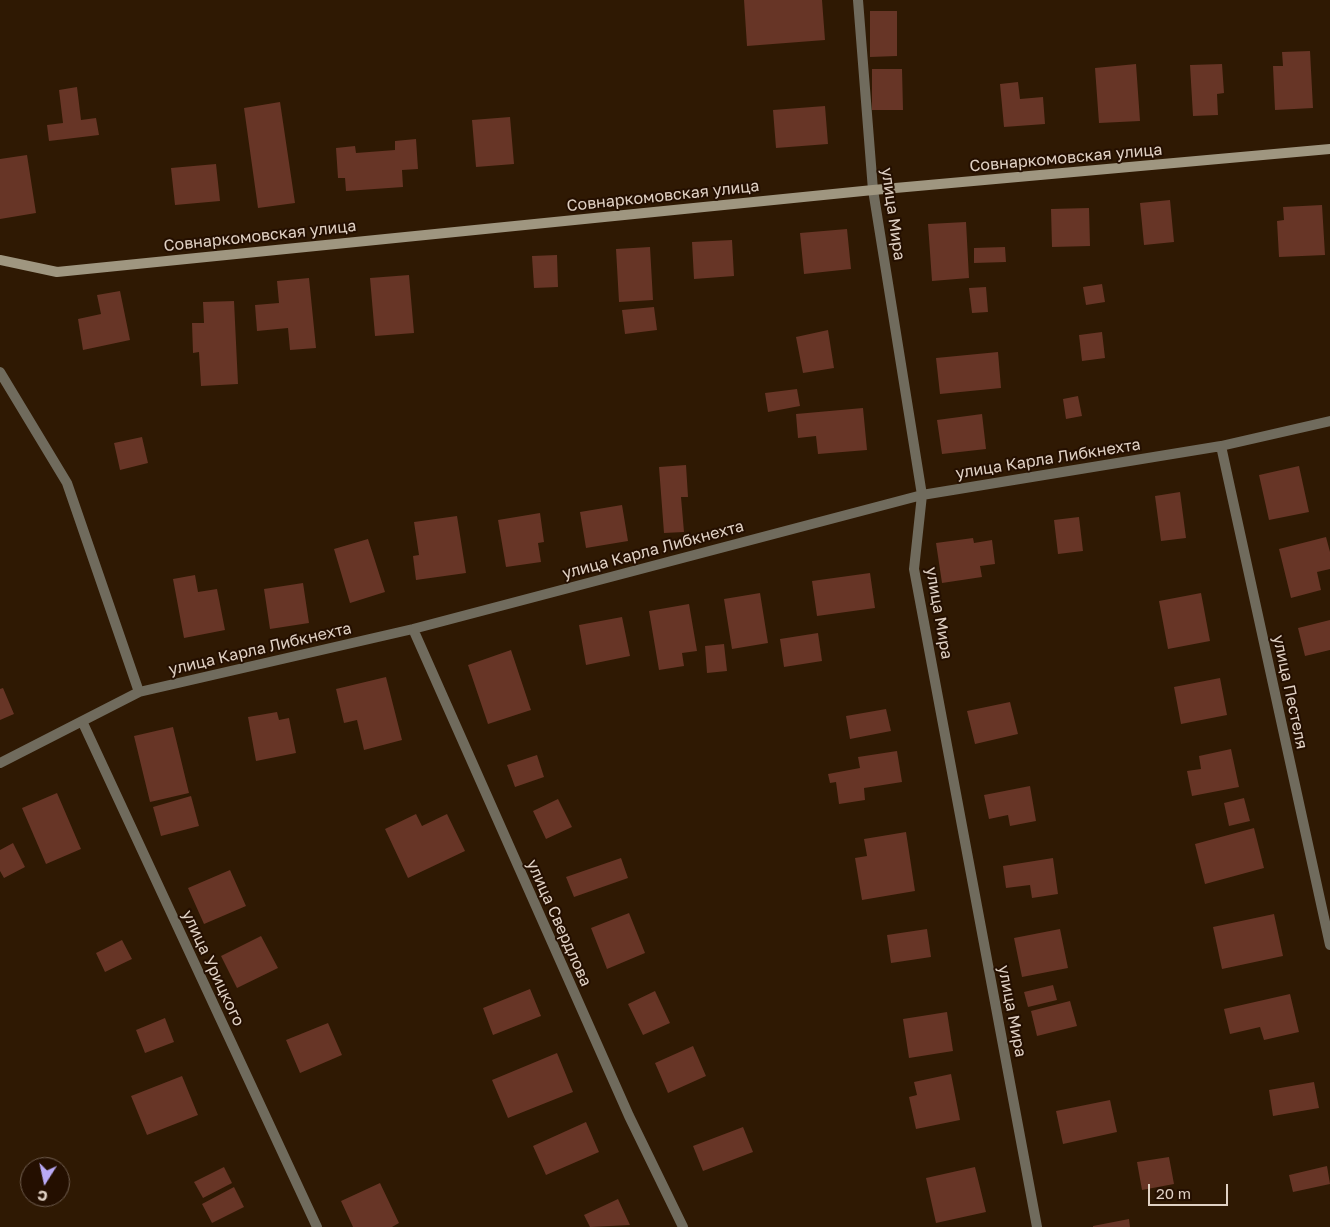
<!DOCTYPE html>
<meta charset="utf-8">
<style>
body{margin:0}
#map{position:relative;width:1330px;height:1227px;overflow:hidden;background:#2f1903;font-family:"Golos Text",sans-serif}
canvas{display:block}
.north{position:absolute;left:20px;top:1157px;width:50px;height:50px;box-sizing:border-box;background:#240f00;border:1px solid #6f5d4e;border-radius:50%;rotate:190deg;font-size:14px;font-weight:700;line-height:20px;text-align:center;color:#e0d1c4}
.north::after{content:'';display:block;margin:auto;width:18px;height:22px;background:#baaaf6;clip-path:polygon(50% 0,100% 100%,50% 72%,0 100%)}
.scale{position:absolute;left:1148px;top:1184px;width:80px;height:22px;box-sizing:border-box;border:2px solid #e0d1c4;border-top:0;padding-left:6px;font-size:15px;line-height:18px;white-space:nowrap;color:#e0d1c4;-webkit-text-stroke:4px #240f00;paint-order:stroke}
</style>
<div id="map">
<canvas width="1330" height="1227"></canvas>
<div class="north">С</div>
<div class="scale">20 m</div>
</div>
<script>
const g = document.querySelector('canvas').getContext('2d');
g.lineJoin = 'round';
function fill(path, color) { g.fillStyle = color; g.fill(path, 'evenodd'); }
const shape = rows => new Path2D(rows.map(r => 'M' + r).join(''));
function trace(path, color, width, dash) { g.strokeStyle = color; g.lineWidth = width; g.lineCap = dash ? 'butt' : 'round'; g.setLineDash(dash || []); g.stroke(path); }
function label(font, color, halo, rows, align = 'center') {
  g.font = font + ' "Golos Text",sans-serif'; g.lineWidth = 4; g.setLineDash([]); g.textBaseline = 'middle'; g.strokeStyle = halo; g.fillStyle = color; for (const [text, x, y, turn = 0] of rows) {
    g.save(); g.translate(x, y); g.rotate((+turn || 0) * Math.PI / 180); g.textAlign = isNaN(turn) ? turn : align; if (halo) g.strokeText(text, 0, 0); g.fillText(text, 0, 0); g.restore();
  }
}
fill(shape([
 [744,0,822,0,825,40,747,46],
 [870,11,897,11,897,56,870,57],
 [1310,51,1313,108,1275,110,1273,66,1283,66,1282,52],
 [1136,64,1140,121,1099,123,1095,68],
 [1222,64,1224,93,1217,94,1218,115,1193,116,1190,65],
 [872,69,902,69,903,110,872,110],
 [1018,82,1020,99,1043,97,1045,124,1004,127,1000,84],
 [77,87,81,120,96,118,99,135,49,141,47,125,63,123,59,90],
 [280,102,295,203,258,208,244,108],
 [825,106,828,144,776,148,773,110],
 [510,117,514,164,476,167,472,120],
 [416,139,418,169,402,170,403,187,346,191,345,178,338,178,336,148,355,146,356,153,395,150,395,141],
 [27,155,36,213,0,219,0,159],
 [216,164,220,201,175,205,171,168],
 [1170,200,1174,242,1144,245,1140,203],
 [1322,205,1325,255,1279,257,1277,221,1284,220,1283,207],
 [1089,208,1090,246,1052,247,1051,209],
 [966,222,969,278,932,281,928,224],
 [847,229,851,269,804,274,800,233],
 [732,240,734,276,694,279,692,242],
 [650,247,653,300,619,302,616,249],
 [1005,247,1006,262,974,263,974,248],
 [557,255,558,287,534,288,532,256],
 [409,275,414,333,375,336,370,278],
 [309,278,316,348,290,350,288,328,257,331,255,305,279,303,277,281],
 [1102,284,1105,302,1086,305,1083,287],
 [986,287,988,312,972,313,969,288],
 [120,291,130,340,83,350,78,319,101,314,97,295],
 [234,301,238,384,201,386,199,352,193,353,192,323,204,323,203,302],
 [654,307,657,330,625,334,622,310],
 [828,330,834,368,803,373,796,337],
 [1102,332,1105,358,1082,361,1079,335],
 [998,352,1001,388,940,394,936,358],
 [797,389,800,406,768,412,765,393],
 [1078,396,1082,416,1066,419,1063,399],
 [863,408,867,450,818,454,816,436,798,438,796,414],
 [982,414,986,449,942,454,937,420],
 [142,437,148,463,120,470,114,443],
 [686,465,688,497,681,497,684,532,664,533,659,467],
 [1299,466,1309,512,1269,520,1259,475],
 [1180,492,1186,538,1161,541,1155,496],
 [622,505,628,541,586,548,580,512],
 [540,513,544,542,538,543,541,562,506,567,498,520],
 [457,516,466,573,416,580,413,556,419,555,414,522],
 [1079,517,1083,551,1058,554,1054,520],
 [1326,537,1330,552,1330,569,1317,572,1321,590,1291,598,1279,549],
 [973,538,974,543,992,540,995,564,980,566,982,577,942,583,936,543],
 [368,539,385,592,350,603,334,549],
 [870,573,875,608,817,616,812,581],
 [195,575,198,592,217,589,225,630,184,638,173,579],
 [303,583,309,623,270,629,264,589],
 [760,593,768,643,732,649,724,599],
 [1201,593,1210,641,1168,649,1159,601],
 [689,604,697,651,682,653,684,666,659,670,649,611],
 [622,617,630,656,586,665,579,625],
 [1330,620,1330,650,1305,656,1298,628],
 [818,633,822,661,784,667,780,639],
 [724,644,727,671,707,673,705,646],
 [511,650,531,710,488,724,468,665],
 [386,677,402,740,364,750,357,720,344,723,336,689],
 [1220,678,1227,715,1181,724,1174,687],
 [3,688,14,714,0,720,0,689],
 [1010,702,1018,734,975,744,967,711],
 [886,709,891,731,850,739,846,716],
 [277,712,279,720,289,718,296,753,256,761,248,717],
 [173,727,189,793,150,802,134,736],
 [1231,749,1239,787,1192,796,1187,771,1201,769,1199,756],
 [897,751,902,782,864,788,865,800,839,804,836,782,830,783,828,774,860,768,858,757],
 [537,755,544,777,515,787,507,765],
 [1030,786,1036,821,1010,826,1008,815,989,819,984,795],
 [57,793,81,849,46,864,22,808],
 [191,796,199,826,161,836,153,807],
 [1244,798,1250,821,1229,826,1224,803],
 [558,799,572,827,546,839,533,811],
 [416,814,422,826,447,814,465,851,408,878,385,829],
 [1254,828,1264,868,1205,884,1195,844],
 [906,832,915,891,862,900,855,858,867,856,864,839],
 [13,843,25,867,4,878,0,871,0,850],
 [621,858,628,878,574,897,566,877],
 [1053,858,1058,894,1032,898,1030,885,1006,888,1003,866],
 [230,870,246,906,204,924,188,888],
 [629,913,645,953,607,969,591,928],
 [1274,914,1283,956,1222,969,1213,927],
 [927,929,931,957,891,963,887,935],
 [1060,929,1068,968,1022,977,1014,938],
 [261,936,278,968,237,988,221,956],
 [122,940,132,959,105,972,96,953],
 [1053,985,1057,1000,1028,1007,1024,992],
 [530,989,541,1016,493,1035,483,1008],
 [655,991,670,1023,643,1035,628,1004],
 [1290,994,1299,1032,1264,1040,1260,1027,1230,1034,1224,1009],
 [1070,1001,1077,1026,1037,1036,1031,1011],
 [947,1012,953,1051,909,1058,903,1019],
 [165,1018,174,1042,145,1053,136,1030],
 [328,1023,342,1055,300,1073,286,1040],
 [693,1046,706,1076,668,1093,655,1063],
 [557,1053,573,1092,508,1118,492,1080],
 [951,1074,960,1120,916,1129,909,1097,917,1095,914,1082],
 [182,1076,198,1115,147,1135,131,1096],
 [1314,1082,1319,1108,1273,1116,1269,1090],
 [1110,1100,1117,1132,1063,1144,1056,1111],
 [586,1122,599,1152,546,1175,533,1146],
 [743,1127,753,1152,703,1171,693,1146],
 [1169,1157,1174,1184,1142,1190,1137,1162],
 [1327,1166,1330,1184,1293,1192,1289,1175],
 [224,1167,232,1183,203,1198,194,1182],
 [975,1167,986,1212,936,1223,926,1178],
 [380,1183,399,1223,392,1227,353,1227,341,1201],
 [234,1187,244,1207,212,1223,202,1204],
 [618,1199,630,1225,590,1227,584,1215],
 [1129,1219,1130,1227,1093,1227,1093,1226]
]), '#673526');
trace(shape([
 [858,0,873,190,922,495,914,569,1037,1227],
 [0,372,67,483,139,692],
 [1221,446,1330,945],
 [413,629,629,1116,683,1227],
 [82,721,317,1227],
 [0,763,139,692,413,629,922,495,1221,446,1330,421]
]), '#706b5d', 10);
trace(shape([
 [0,260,57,272,873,190,1330,149]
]), '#9f9680', 10);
label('16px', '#e0d1c4', '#240f00', [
 ["Совнаркомовская улица",1066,158,-5],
 ["Совнаркомовская улица",663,196,-6],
 ["улица Мира",893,214,82],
 ["Совнаркомовская улица",260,236,-6],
 ["улица Карла Либкнехта",1048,459,-9],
 ["улица Карла Либкнехта",653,550,-15],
 ["улица Мира",939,613,80],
 ["улица Карла Либкнехта",260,649,-13],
 ["улица Пестеля",1290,692,78],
 ["улица Свердлова",559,923,66],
 ["улица Урицкого",213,968,65],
 ["улица Мира",1012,1011,79]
]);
</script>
